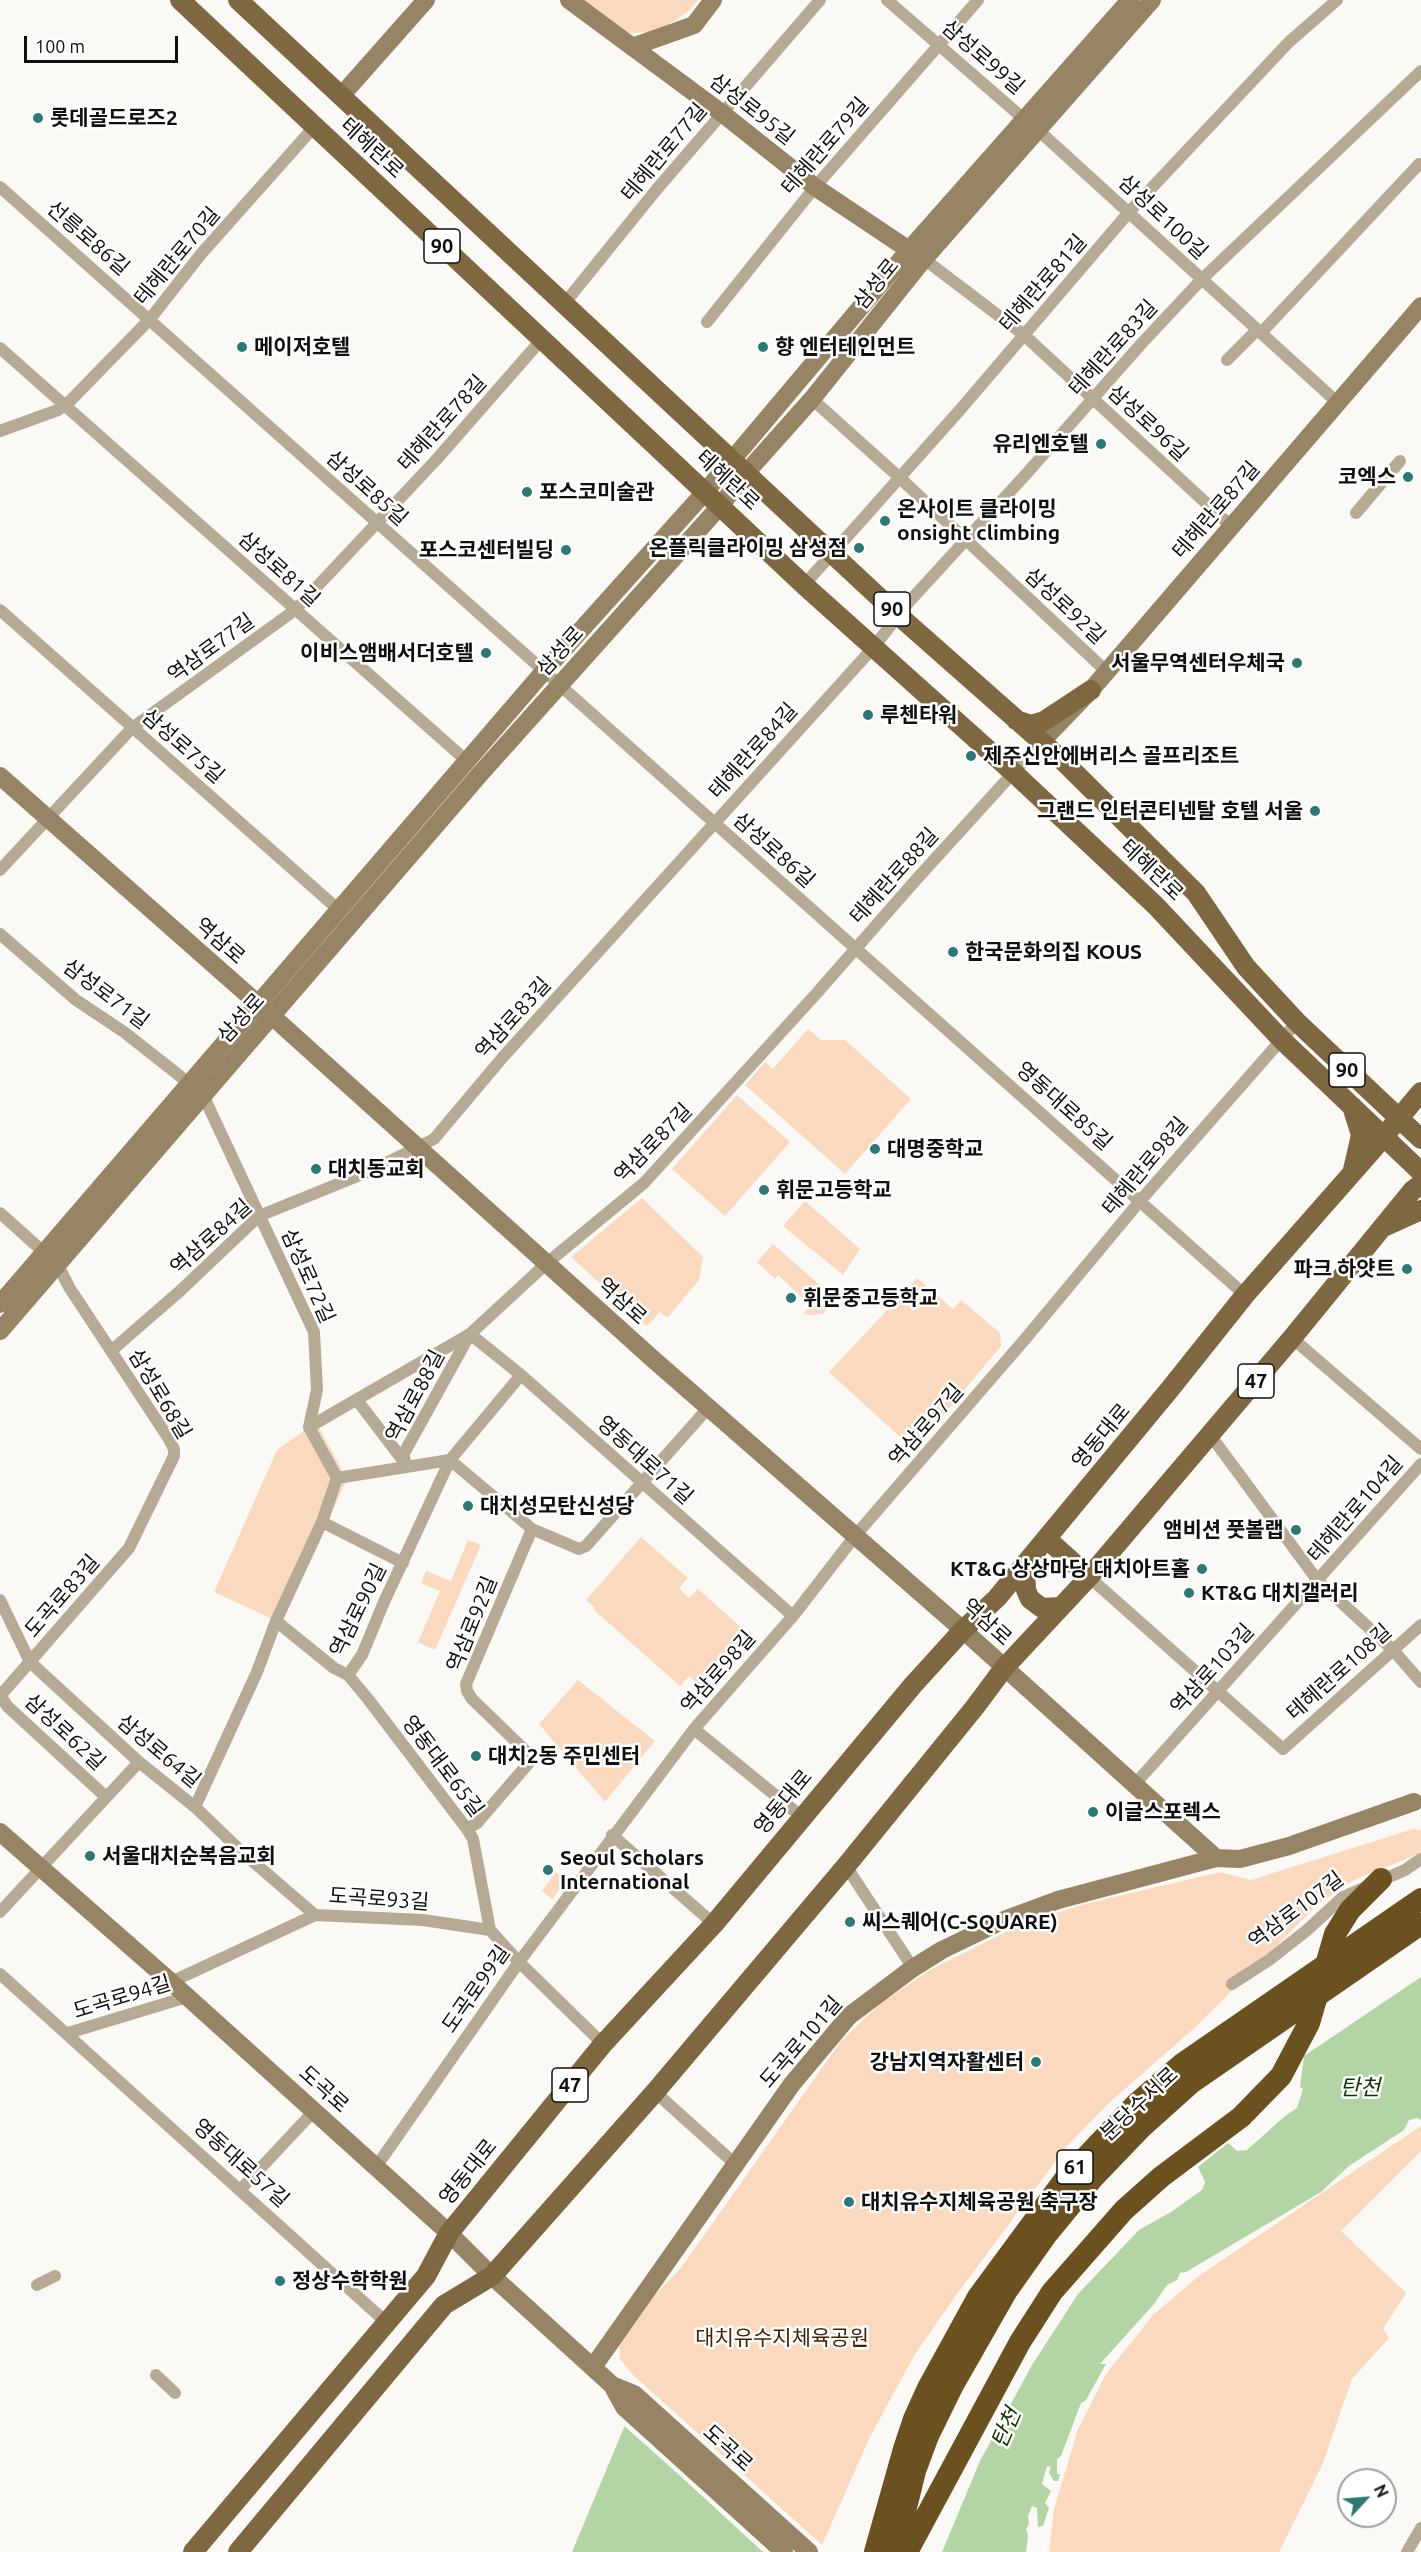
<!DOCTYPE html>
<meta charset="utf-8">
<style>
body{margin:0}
#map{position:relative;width:1421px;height:2552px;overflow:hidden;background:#faf9f5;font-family:Ubuntu,sans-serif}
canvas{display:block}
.north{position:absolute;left:1337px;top:2468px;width:60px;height:60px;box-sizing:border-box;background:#fff;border:2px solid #9f9f9f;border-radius:50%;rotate:64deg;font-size:16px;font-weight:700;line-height:24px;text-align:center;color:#10100e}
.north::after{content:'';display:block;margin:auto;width:21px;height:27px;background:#2d7777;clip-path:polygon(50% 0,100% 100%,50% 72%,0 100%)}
.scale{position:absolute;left:24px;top:36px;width:154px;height:27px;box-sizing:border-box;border:3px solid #10100e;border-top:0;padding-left:8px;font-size:18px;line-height:21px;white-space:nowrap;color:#10100e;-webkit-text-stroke:4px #fff;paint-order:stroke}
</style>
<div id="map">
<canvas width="1421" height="2552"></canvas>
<div class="north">N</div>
<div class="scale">100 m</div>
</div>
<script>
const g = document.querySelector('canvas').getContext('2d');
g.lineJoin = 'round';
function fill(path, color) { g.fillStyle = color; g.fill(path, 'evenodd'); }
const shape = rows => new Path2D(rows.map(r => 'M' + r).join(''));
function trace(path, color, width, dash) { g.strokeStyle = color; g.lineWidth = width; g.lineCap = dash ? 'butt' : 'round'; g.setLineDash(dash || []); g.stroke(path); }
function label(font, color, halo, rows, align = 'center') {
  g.font = font + ' Ubuntu,"Noto Sans KR",sans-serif'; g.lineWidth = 5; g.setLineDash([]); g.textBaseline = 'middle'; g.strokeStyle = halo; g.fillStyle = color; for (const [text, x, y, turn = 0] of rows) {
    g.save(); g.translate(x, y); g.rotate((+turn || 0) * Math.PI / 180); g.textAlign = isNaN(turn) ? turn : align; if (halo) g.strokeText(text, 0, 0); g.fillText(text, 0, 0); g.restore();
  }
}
fill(shape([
 [577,0,698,0,688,12,669,24,649,32,630,33,617,29],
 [808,1029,821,1040,845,1040,911,1099,845,1174,745,1085,765,1062,773,1069],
 [737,1095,790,1142,725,1216,672,1169],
 [642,1198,703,1257,699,1280,667,1318,660,1312,647,1326,571,1257],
 [805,1201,860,1249,843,1275,783,1226],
 [773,1244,830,1294,827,1309,823,1314,809,1315,804,1313,810,1305,778,1275,775,1279,757,1262],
 [917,1278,953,1309,961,1300,1000,1333,1001,1346,922,1441,909,1430,902,1439,829,1372],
 [316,1422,347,1479,281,1623,214,1592,277,1450],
 [641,1537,688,1578,679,1588,689,1598,698,1589,752,1637,733,1658,728,1655,700,1686,689,1676,680,1686,594,1610,595,1608,586,1600],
 [468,1540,481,1545,435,1650,418,1642,440,1591,421,1583,426,1571,451,1581],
 [578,1680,655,1741,605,1802,539,1724],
 [1413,1829,1421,1830,1421,1853,1354,1880,1318,1904,1200,2023,1109,2103,1067,2146,957,2294,915,2354,870,2437,822,2545,633,2375,620,2359,619,2339,644,2306,681,2268,841,2041,880,2004,930,1970,1024,1923,1085,1904,1220,1872,1251,1880],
 [556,1872,567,1880,552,1899,542,1891],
 [1421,2126,1421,2151,1341,2231,1406,2293,1383,2329,1389,2338,1352,2379,1323,2463,1279,2552,1049,2552,1054,2509,1078,2429,1106,2374,1153,2315,1200,2275]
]), '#fad9be');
fill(shape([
 [1421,1977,1421,2120,1417,2118,1409,2120,1404,2130,1349,2166,1321,2192,1186,2272,1180,2273,1177,2280,1167,2285,1154,2304,1100,2364,1106,2364,1086,2400,1081,2403,1061,2456,1057,2459,1057,2474,1060,2474,1058,2481,1054,2481,1049,2473,1051,2467,1047,2466,1042,2484,1051,2491,1045,2503,1049,2508,1043,2526,1038,2527,1037,2508,1032,2506,1028,2516,1029,2524,1026,2529,1028,2536,1026,2552,942,2552,980,2461,1032,2365,1078,2294,1139,2230,1171,2212,1202,2190,1205,2182,1198,2167,1228,2143,1237,2151,1247,2150,1285,2116,1297,2108,1303,2089,1300,2087,1304,2056],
 [625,2425,763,2552,572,2552]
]), '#b3d5a6');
fill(shape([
 [623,2422,628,2422,766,2552,622,2424]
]), '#faf9f5');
trace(shape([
 [887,0,1025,120],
 [1038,130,1338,403],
 [0,187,1245,1295],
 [924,259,1024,335,1232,527],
 [564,304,657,189,820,0],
 [707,322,815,187,978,0],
 [1261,333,1419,164],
 [0,348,468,762],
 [1227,360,1257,330],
 [812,399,900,478,1106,671],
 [0,431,58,410,70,401,150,319,201,254,314,127],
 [1356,513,1400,461],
 [804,585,959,411,1130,211,1289,42,1337,0],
 [0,610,340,911],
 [0,870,132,728,295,610,436,460,542,339],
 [0,934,76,1000,124,1032,190,1084],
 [0,1213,58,1265,69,1287,169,1439,174,1449,174,1456,129,1548,0,1696],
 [1292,1338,1421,1449],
 [111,1351,180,1291,259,1216,370,1171,434,1139,503,1057,873,648,908,603,1028,472,1142,343,1202,279,1421,71],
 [357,1400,405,1463],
 [309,1427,470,1334,547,1263,644,1183,816,994,914,882,1042,741],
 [1211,1436,1318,1581,1393,1650,1421,1682],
 [407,1467,403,1455,470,1334,521,1375,793,1616],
 [337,1478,450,1460,532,1529,579,1549,586,1546,708,1408],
 [322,1522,403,1563],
 [1089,1577,1283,1749,1421,1625],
 [0,1600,30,1662,139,1762,195,1807,243,1853,315,1915],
 [276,1621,334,1668,348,1675,368,1699,467,1829,473,1839,490,1930,519,1962,603,2044],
 [348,1675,362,1655,384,1602,450,1460,521,1375],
 [0,1694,7,1706,106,1797],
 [694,1729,802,1817],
 [1135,1784,1421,1464],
 [195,1807,257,1672,276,1621,322,1522,337,1478,309,1427,317,1390,314,1332,203,1095],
 [467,1829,477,1823,533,1758,472,1699,467,1691,466,1684,532,1529],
 [612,1835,714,1924],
 [846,1866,913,1968],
 [0,1912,139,1762],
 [0,1974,387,2323],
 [171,1982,315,1915,423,1920,490,1930],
 [1232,1984,1269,1960,1306,1931,1343,1897,1405,1870,1421,1859],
 [68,2033,187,1997],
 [655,2092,734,2163],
 [376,2167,519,1962,694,1729,793,1616,855,1536,1026,1338,1140,1201,1297,1022],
 [241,2189,314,2111],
 [37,2285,55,2276],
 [156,2375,175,2393],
 [1407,2552,1421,2528]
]), '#b7aa95', 12);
trace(shape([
 [569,0,723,114,815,187,909,250],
 [632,47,694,25,713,0],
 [341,96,426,0],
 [1042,741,1091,690,1421,306],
 [0,776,273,1017,654,1360,963,1630,1216,1858],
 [0,1304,545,670,705,492,909,250,1130,0],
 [0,1331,480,774,721,505,746,473,812,399,924,259,1152,0],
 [0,1832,171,1982,449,2233,492,2276,612,2385,624,2407,784,2552],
 [593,2367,792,2084,849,2016,913,1968,942,1950,1004,1920,1058,1900,1216,1858,1240,1859,1289,1846,1414,1802],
 [612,2385,634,2394,809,2552]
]), '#978464', 18);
trace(shape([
 [180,0,804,585,1014,773,1155,905,1281,1039,1421,1172],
 [238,0,898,615,1060,758,1196,893,1246,967,1297,1022,1421,1139],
 [1016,720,1031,725,1044,721,1091,690],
 [1352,1106,1361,1135,1353,1170],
 [1386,1226,1421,1210],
 [1047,1539,1089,1577],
 [1025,1565,1026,1590,1030,1599,1042,1608,1061,1607],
 [193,2552,426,2276,449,2233,603,2044,714,1924,913,1685,963,1630,997,1598,1170,1389,1245,1295,1369,1154,1421,1092],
 [238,2552,444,2305,492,2276,655,2092,846,1866,975,1707,1004,1668,1089,1577,1292,1338,1412,1191,1421,1184]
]), '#7f6841', 20);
trace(shape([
 [875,2552,904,2449,914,2419,928,2388,978,2297,1065,2179,1136,2104,1182,2064,1421,1899],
 [895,2552,915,2471,928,2436,953,2385,1006,2292,1047,2234,1093,2178,1143,2126,1191,2083,1421,1924],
 [907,2552,1020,2342,1052,2292,1124,2210,1161,2177,1241,2117,1281,2076,1309,2023,1335,1934,1350,1910,1381,1879]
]), '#6b5120', 22);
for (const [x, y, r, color] of [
 [38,118,6,"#2d7777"],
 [242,347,6,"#2d7777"],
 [763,347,6,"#2d7777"],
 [1101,444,6,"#2d7777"],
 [1408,477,6,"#2d7777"],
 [527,492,6,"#2d7777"],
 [885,521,6,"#2d7777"],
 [859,548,6,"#2d7777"],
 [566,550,6,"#2d7777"],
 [486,653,6,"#2d7777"],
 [1297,663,6,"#2d7777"],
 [868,715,6,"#2d7777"],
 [971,756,6,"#2d7777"],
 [1315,811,6,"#2d7777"],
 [953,952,6,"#2d7777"],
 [875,1149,6,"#2d7777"],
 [316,1169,6,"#2d7777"],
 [764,1190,6,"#2d7777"],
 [1407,1269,6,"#2d7777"],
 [791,1298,6,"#2d7777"],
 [468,1506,6,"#2d7777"],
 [1296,1530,6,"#2d7777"],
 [1202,1569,6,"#2d7777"],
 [1189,1593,6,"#2d7777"],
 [476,1756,6,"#2d7777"],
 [1093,1812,6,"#2d7777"],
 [90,1856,6,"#2d7777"],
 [548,1870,6,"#2d7777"],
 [850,1922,6,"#2d7777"],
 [1036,2062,6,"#2d7777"],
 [849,2202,6,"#2d7777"],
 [280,2281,6,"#2d7777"]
]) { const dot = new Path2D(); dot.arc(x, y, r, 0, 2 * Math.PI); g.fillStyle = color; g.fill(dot); trace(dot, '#fff', 2); }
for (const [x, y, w] of [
 [442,246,36],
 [892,609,36],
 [1347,1070,36],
 [1256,1381,36],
 [570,2085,36],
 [1075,2167,36]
]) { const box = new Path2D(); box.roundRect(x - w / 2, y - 17, w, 34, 4.5); g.fillStyle = '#fff'; g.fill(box); trace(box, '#10100e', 1.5); }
label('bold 20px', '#10100e', null, [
 ["90",442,246],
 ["90",892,609],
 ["90",1347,1070],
 ["47",1256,1381],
 ["47",570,2085],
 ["61",1075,2167]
]);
label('21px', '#10100e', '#fff', [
 ["삼성로99길",983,57,41],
 ["삼성로95길",752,109,38],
 ["테헤란로79길",825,146,-49],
 ["테헤란로",372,148,43],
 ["테헤란로77길",664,152,-50],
 ["삼성로100길",1163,217,43],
 ["선릉로86길",88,238,41],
 ["테헤란로70길",177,256,-50],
 ["테헤란로81길",1043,283,-49],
 ["삼성로",876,284,-51],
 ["테헤란로83길",1113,348,-48],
 ["테헤란로78길",442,423,-48],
 ["삼성로96길",1148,423,43],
 ["테헤란로",728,480,43],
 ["삼성로85길",367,488,42],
 ["테헤란로87길",1216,510,-49],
 ["삼성로81길",279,569,42],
 ["삼성로92길",1065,606,43],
 ["역삼로77길",211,648,-36],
 ["삼성로",560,651,-48],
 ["삼성로75길",183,746,41],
 ["테헤란로84길",753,751,-48],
 ["삼성로86길",774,850,42],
 ["테헤란로",1152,870,44],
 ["테헤란로88길",894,876,-48],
 ["역삼로",220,941,41],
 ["삼성로71길",106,994,37],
 ["삼성로",241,1018,-48],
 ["역삼로83길",513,1018,-48],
 ["영동대로85길",1064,1106,42],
 ["역삼로87길",653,1143,-46],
 ["테헤란로98길",1145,1166,-50],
 ["역삼로84길",211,1237,-42],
 ["삼성로72길",308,1276,66],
 ["역삼로",622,1301,42],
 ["삼성로68길",160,1394,59],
 ["역삼로88길",415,1396,-62],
 ["역삼로97길",926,1425,-49],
 ["영동대로",1101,1436,-50],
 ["영동대로71길",645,1460,42],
 ["테헤란로104길",1355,1509,-49],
 ["도곡로83길",62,1596,-49],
 ["역삼로90길",358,1610,-64],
 ["역삼로",987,1622,42],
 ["역삼로92길",472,1624,-68],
 ["역삼로103길",1212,1669,-48],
 ["역삼로98길",718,1672,-49],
 ["테헤란로108길",1339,1672,-42],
 ["삼성로62길",65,1732,43],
 ["삼성로64길",159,1751,40],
 ["영동대로65길",443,1766,53],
 ["영동대로",783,1802,-50],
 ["도곡로93길",379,1899,4],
 ["역삼로107길",1296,1910,-37],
 ["도곡로99길",476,1989,-55],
 ["도곡로94길",122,1997,-17],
 ["도곡로101길",801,2042,-49],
 ["도곡로",324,2089,42],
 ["분당수서로",1139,2104,-43],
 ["영동대로57길",241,2163,42],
 ["영동대로",468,2172,-51],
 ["도곡로",728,2448,42]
]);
label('bold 21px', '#10100e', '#fff', [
 ["롯데골드로즈2",50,118],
 ["메이저호텔",254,347],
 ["향 엔터테인먼트",775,347],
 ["유리엔호텔",1089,444,"right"],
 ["코엑스",1396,477,"right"],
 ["포스코미술관",539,492],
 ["온사이트 클라이밍",897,509],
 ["onsight climbing",897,533],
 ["온플릭클라이밍 삼성점",847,548,"right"],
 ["포스코센터빌딩",554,550,"right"],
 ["이비스앰배서더호텔",474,653,"right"],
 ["서울무역센터우체국",1285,663,"right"],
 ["루첸타워",880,715],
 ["제주신안에버리스 골프리조트",983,756],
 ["그랜드 인터콘티넨탈 호텔 서울",1303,811,"right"],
 ["한국문화의집 KOUS",965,952],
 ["대명중학교",887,1149],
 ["대치동교회",328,1169],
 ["휘문고등학교",776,1190],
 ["파크 하얏트",1395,1269,"right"],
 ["휘문중고등학교",803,1298],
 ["대치성모탄신성당",480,1506],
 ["앰비션 풋볼랩",1284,1530,"right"],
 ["KT&G 상상마당 대치아트홀",1190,1569,"right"],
 ["KT&G 대치갤러리",1201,1593],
 ["대치2동 주민센터",488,1756],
 ["이글스포렉스",1105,1812],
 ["서울대치순복음교회",102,1856],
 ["Seoul Scholars",560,1858],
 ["International",560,1882],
 ["씨스퀘어(C-SQUARE)",862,1922],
 ["강남지역자활센터",1024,2062,"right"],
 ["대치유수지체육공원 축구장",861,2202],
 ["정상수학학원",292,2281]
], 'left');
label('21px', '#422405', '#fff', [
 ["대치유수지체육공원",782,2338]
]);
label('italic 22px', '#133303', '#fff', [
 ["탄천",1360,2088],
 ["탄천",1006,2428,-66]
]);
</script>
